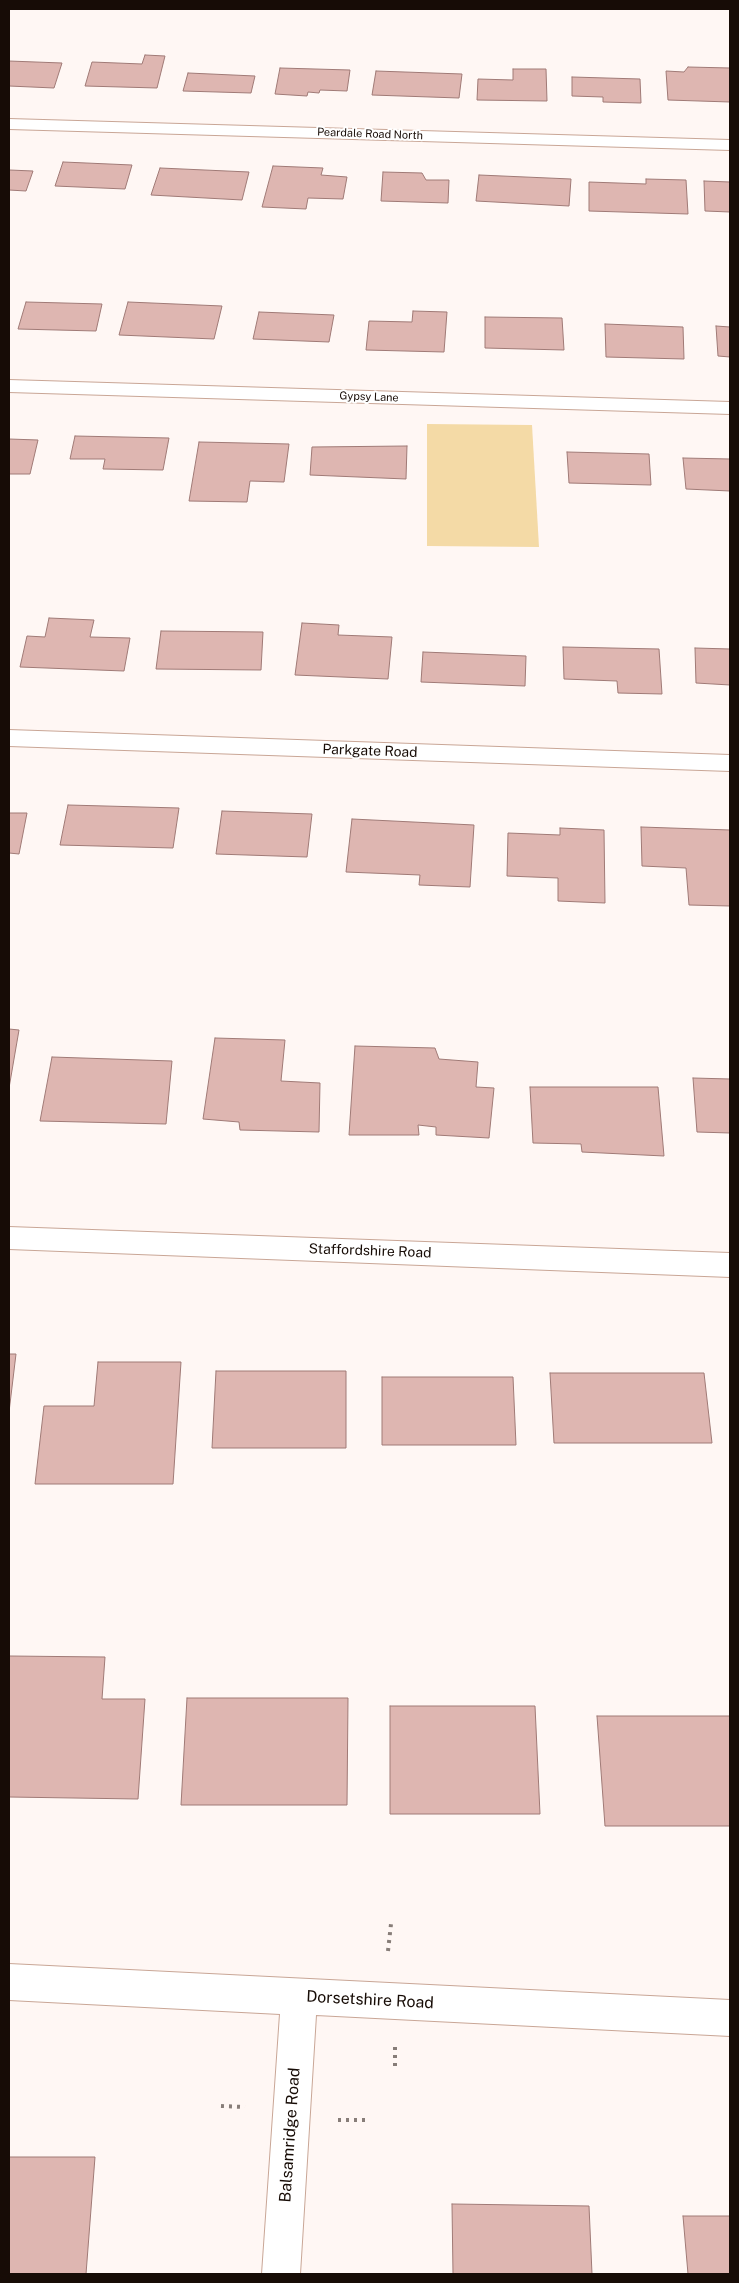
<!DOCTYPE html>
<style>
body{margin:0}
#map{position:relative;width:739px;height:2283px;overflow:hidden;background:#fff7f4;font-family:"Public Sans",sans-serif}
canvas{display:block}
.frame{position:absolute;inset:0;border:10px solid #170c06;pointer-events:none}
</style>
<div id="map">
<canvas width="739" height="2283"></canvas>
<div class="frame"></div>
</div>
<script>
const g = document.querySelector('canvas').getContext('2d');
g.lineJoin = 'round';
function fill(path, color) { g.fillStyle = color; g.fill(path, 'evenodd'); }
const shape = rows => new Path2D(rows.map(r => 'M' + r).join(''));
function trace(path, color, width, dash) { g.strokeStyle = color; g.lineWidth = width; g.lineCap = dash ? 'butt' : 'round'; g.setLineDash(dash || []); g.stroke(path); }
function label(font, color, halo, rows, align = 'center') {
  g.font = font + ' "Public Sans",sans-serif'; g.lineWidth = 4; g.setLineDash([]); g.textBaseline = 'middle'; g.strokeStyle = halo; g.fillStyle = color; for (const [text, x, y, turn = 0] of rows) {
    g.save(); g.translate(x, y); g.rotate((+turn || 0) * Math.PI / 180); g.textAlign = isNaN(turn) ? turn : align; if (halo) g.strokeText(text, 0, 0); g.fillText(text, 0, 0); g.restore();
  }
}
fill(shape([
 [427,424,532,425,539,547,427,546]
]), '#f4daa6');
const building = shape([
 [145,55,165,56,157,88,85,86,92,62,142,64,145,55],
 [9,61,62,63,54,88,9,86,9,61],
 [688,67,730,68,730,102,668,100,666,71,684,72,688,67],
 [280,68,350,70,347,91,320,90,319,93,308,92,307,96,275,94,280,68],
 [513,69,546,69,547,101,477,100,478,79,513,80,513,69],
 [376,71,462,74,459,98,372,95,376,71],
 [188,73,255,76,251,93,183,91,188,73],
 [572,77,640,79,641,103,603,102,603,97,572,96,572,77],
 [63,162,132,165,125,189,55,186,63,162],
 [273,166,323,168,321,175,347,177,343,199,308,198,306,209,262,207,273,166],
 [160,168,249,172,242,200,151,195,160,168],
 [9,170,33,171,26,191,9,190,9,170],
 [383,172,422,173,426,180,449,180,448,203,381,201,383,172],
 [479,175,571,179,569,206,476,201,479,175],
 [646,179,686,180,688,214,589,211,589,182,646,184,646,179],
 [704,181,730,182,730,212,705,211,704,181],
 [26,302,102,304,96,331,18,329,26,302],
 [128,302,222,306,214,339,119,335,128,302],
 [413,311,447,312,444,352,366,350,369,321,412,322,413,311],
 [259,312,334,315,329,342,253,339,259,312],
 [485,317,562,318,564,350,485,348,485,317],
 [605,324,683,327,684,359,606,357,605,324],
 [716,326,730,327,730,357,718,356,716,326],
 [75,436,169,438,163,470,103,469,105,459,70,459,75,436],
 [9,439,38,440,30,474,9,474,9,439],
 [199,442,289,444,284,482,250,481,247,502,189,501,199,442],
 [407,446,406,479,310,475,312,447,407,446],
 [567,452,649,454,651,485,569,483,567,452],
 [683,458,730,459,730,491,686,489,683,458],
 [49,618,94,620,90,637,130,638,124,671,20,667,27,636,45,637,49,618],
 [302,623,339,625,338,635,392,637,388,679,295,675,302,623],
 [161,631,263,632,261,670,156,669,161,631],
 [563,647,659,649,662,694,618,693,617,681,564,679,563,647],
 [695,648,730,649,730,685,696,683,695,648],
 [423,652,526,656,525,686,421,682,423,652],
 [68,805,179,808,173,848,60,845,68,805],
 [222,811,312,814,307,857,216,854,222,811],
 [9,813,27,813,19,854,9,853,9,813],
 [352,819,474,825,470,887,419,885,420,875,346,872,352,819],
 [641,827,730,830,730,906,689,905,686,868,642,866,641,827],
 [560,828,604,830,605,903,558,901,558,878,507,876,508,833,560,835,560,828],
 [9,1029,19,1030,9,1088,9,1029],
 [215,1038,285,1040,281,1081,320,1083,319,1132,240,1130,239,1122,203,1119,215,1038],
 [355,1046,435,1048,439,1059,478,1062,476,1087,494,1088,489,1138,436,1135,436,1127,418,1125,419,1135,349,1135,355,1046],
 [52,1057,172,1061,166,1124,40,1121,52,1057],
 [693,1078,730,1079,730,1133,697,1132,693,1078],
 [530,1087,658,1087,664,1156,582,1152,581,1144,533,1143,530,1087],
 [9,1354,16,1354,9,1412,9,1354],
 [98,1362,181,1362,173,1484,35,1484,44,1406,94,1406,98,1362],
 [216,1371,346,1371,346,1448,212,1448,216,1371],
 [550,1373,704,1373,712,1443,554,1443,550,1373],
 [382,1377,513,1377,516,1445,382,1445,382,1377],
 [9,1656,105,1657,102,1699,145,1699,138,1799,9,1797,9,1656],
 [187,1698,348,1698,347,1805,181,1805,187,1698],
 [390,1706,535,1706,540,1814,390,1814,390,1706],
 [597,1716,730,1716,730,1826,605,1826,597,1716],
 [9,2157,95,2157,86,2274,9,2274,9,2157],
 [452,2204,589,2206,592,2274,453,2274,452,2204],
 [683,2216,730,2216,730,2274,688,2274,683,2216]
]);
fill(building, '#deb6b1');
trace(building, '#a07a76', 1);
const minor = shape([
 [9,119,730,140,730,150,9,129,9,119],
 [9,380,730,402,730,414,9,392,9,380],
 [9,730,730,755,730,771,9,746,9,730],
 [9,1227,730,1253,730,1277,9,1249,9,1227],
 [9,1964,730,2000,730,2036,316,2015,300,2274,262,2274,280,2014,9,2000,9,1964]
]);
trace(minor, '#c9a696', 2);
trace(shape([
 [388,1951,391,1924],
 [395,2047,395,2066],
 [221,2106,245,2107],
 [338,2120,365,2120]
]), '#877d78', 4, [3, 5]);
fill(minor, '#fff');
label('11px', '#170c06', '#fff', [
 ["Peardale Road North",370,134,2],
 ["Gypsy Lane",369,397,2]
]);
label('14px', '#170c06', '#fff', [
 ["Parkgate Road",370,751,2],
 ["Staffordshire Road",370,1251,2]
]);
label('16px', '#170c06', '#fff', [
 ["Dorsetshire Road",370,2000,3],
 ["Balsamridge Road",290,2135,-86]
]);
</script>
